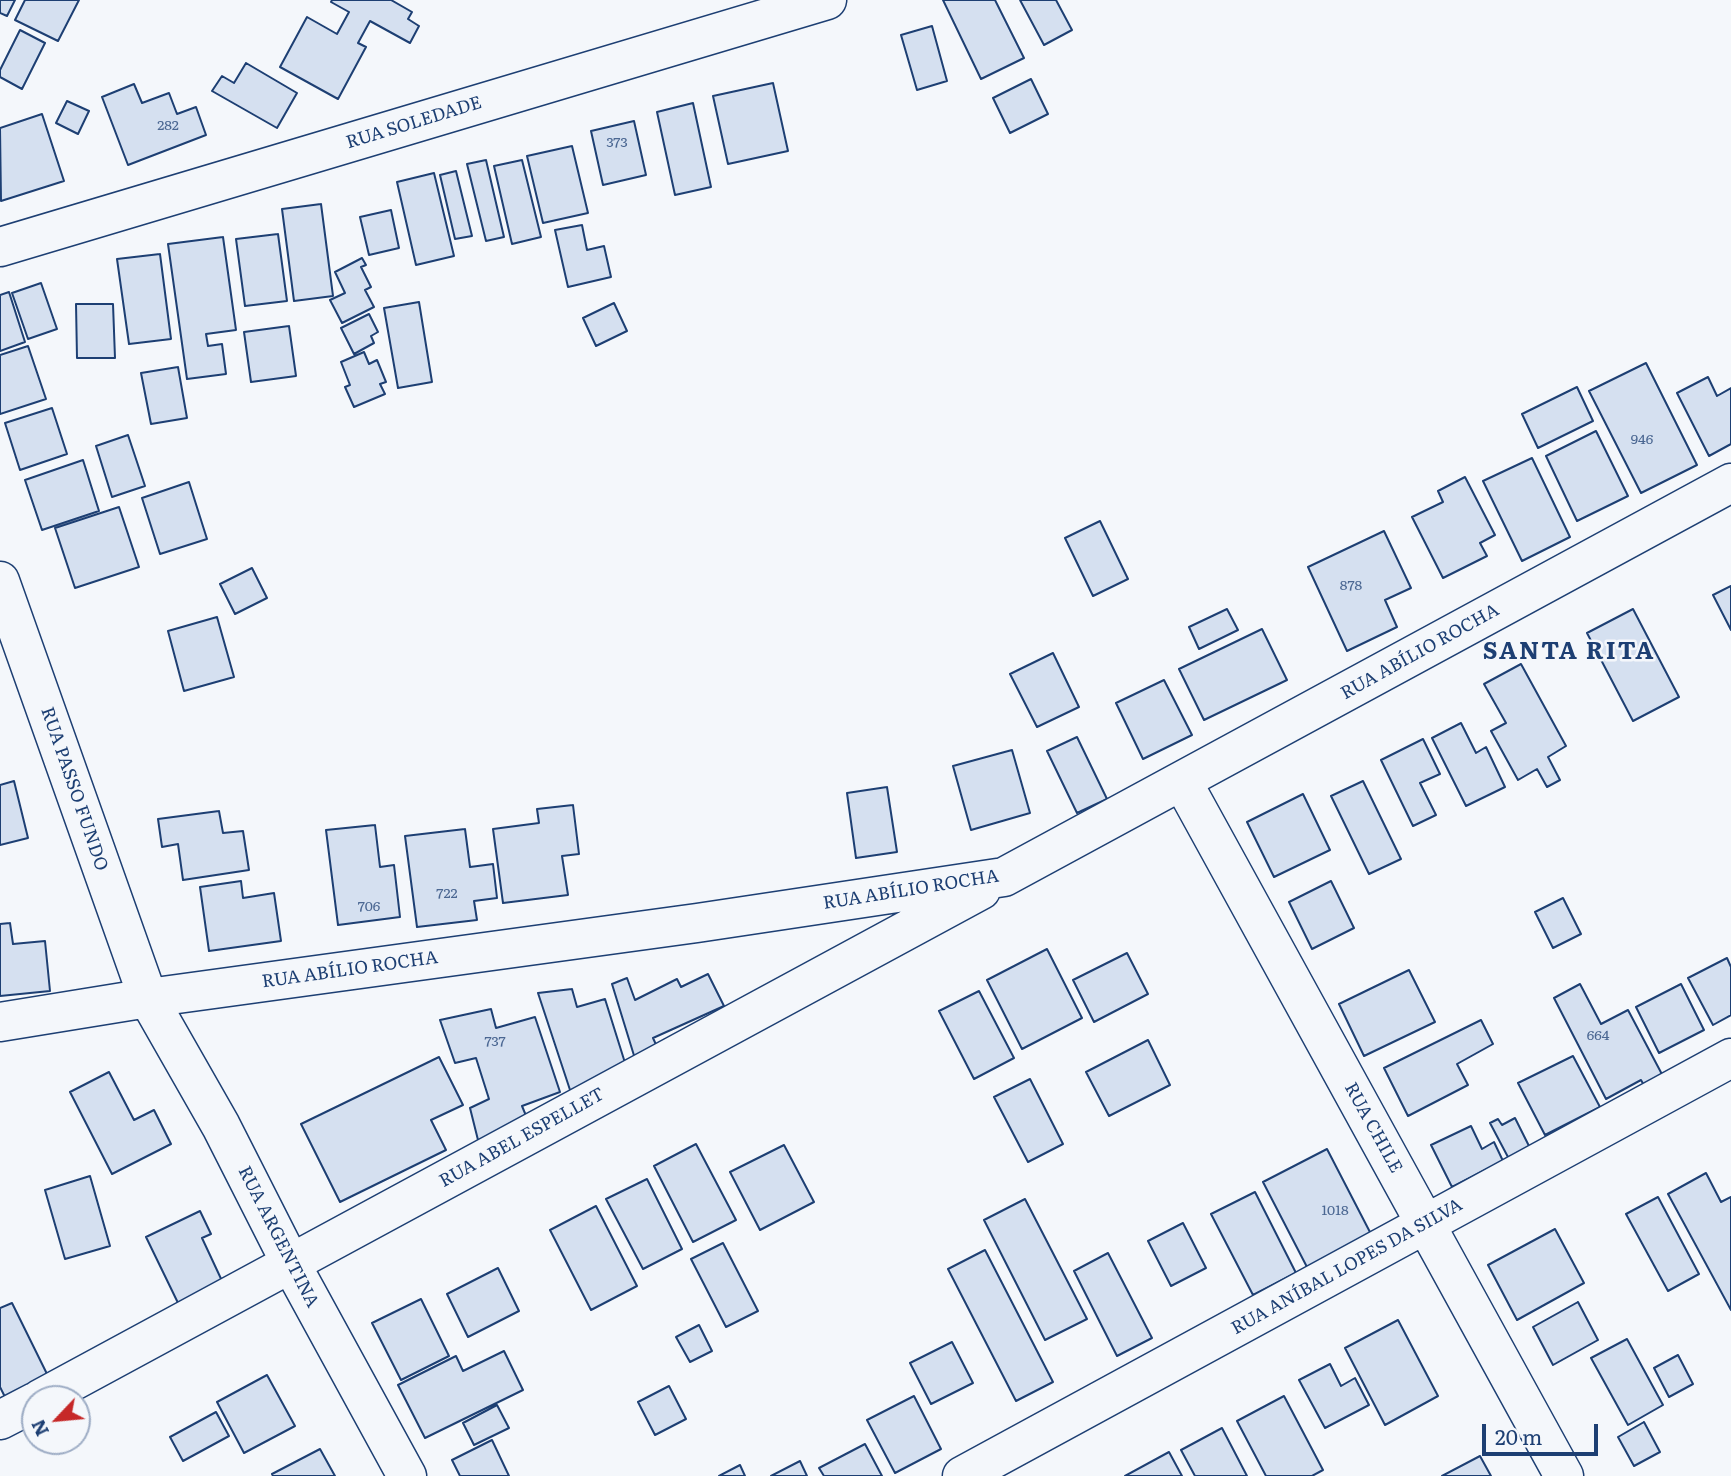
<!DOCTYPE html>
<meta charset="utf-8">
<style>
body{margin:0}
#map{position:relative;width:1731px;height:1476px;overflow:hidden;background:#f4f7fb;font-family:Literata,serif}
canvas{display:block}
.north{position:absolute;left:21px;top:1385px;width:70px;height:70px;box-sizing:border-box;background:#f4f7fb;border:2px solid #9eadc5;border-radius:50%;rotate:244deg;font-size:19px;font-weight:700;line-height:28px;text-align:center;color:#1d3f73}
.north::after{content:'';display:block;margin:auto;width:24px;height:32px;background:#c62828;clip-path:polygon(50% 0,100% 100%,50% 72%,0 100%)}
.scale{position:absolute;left:1482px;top:1424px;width:116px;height:32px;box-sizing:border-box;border:4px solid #1d3f73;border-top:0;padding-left:9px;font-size:21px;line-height:24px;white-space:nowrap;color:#1d3f73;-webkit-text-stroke:5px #f4f7fb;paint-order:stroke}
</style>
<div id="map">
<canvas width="1731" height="1476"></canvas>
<div class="north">N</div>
<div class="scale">20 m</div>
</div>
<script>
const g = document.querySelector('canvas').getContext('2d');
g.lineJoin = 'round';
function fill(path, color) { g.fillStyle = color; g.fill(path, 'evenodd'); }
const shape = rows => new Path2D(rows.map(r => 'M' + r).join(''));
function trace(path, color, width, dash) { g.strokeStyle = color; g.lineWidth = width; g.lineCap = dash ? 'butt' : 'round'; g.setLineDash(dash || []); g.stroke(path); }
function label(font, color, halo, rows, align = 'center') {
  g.font = font + ' Literata,serif'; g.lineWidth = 5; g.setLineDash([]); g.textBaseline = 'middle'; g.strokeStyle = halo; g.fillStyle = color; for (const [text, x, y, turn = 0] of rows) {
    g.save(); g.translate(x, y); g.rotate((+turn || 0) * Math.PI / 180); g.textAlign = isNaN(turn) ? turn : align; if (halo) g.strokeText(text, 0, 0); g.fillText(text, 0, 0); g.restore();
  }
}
const building = shape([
 [0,0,15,0,7,16,0,13,0,0],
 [25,0,79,0,58,41,15,20,25,0],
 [332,0,391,0,412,12,408,19,419,26,410,43,370,21,358,43,366,47,338,99,280,67,307,17,337,34,349,12,331,2,332,0],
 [943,0,995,0,1024,58,981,79,943,0],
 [1020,0,1056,0,1072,30,1044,45,1020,0],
 [932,26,947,81,917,90,901,35,932,26],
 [20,30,45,43,22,89,0,77,0,70,20,30],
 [246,63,297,93,277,128,212,91,222,76,234,83,246,63],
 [1031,79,1048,114,1010,133,993,98,1031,79],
 [773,83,788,151,728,164,713,96,773,83],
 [134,84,142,103,169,93,177,114,196,107,206,135,128,165,102,97,134,84],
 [67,101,89,111,78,134,56,123,67,101],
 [693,103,711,187,675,195,657,112,693,103],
 [42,114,64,181,1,201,0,128,42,114],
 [634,121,646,175,603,185,591,131,634,121],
 [572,146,588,213,543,223,527,156,572,146],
 [486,160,504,237,486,241,467,164,486,160],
 [522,160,541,237,512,244,494,166,522,160],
 [456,171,472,236,455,239,440,175,456,171],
 [434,173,454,256,416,265,397,182,434,173],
 [321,204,333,296,294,301,282,209,321,204],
 [391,210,399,248,369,255,360,217,391,210],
 [582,225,587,250,604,246,611,277,568,287,555,230,582,225],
 [278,234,287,301,245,306,236,239,278,234],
 [223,237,236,330,206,334,208,346,222,344,226,374,187,379,168,244,223,237],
 [160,254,171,339,129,344,117,259,160,254],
 [362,258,366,265,361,267,371,287,365,290,374,307,342,323,330,300,345,293,335,272,362,258],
 [41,283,57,329,28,339,12,293,41,283],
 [9,292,25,342,0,351,0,295,9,292],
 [419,302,432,382,398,388,384,308,419,302],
 [614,303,627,331,596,346,583,318,614,303],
 [76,304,113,304,115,358,77,358,76,304],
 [369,314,378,332,371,336,374,343,354,354,341,328,369,314],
 [289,326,296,376,251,382,244,332,289,326],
 [28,346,46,399,0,414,0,355,28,346],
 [364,352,369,364,377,360,386,382,380,384,385,394,354,407,345,387,350,385,341,362,364,352],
 [1646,363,1697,465,1641,493,1589,391,1646,363],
 [178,367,187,418,151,424,141,373,178,367],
 [1708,377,1717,396,1731,388,1731,444,1709,456,1677,393,1708,377],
 [1577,387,1593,421,1538,448,1522,414,1577,387],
 [52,408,67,454,20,470,5,423,52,408],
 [1596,431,1628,496,1577,521,1546,456,1596,431],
 [128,435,145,486,112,497,96,446,128,435],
 [1532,458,1570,537,1522,561,1483,481,1532,458],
 [83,460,99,511,42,530,25,480,83,460],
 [1465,477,1495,535,1480,543,1487,556,1443,578,1412,517,1443,502,1438,491,1465,477],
 [189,482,207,539,160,554,142,498,189,482],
 [119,507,139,567,75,588,55,528,119,507],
 [1100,521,1128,579,1093,596,1065,538,1100,521],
 [1384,531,1411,588,1385,600,1397,627,1347,651,1308,567,1384,531],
 [252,568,267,598,235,614,220,584,252,568],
 [1731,586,1731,630,1713,595,1731,586],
 [1227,609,1238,630,1199,649,1189,627,1227,609],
 [1633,609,1679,697,1633,721,1587,633,1633,609],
 [217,617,234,677,184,691,168,631,217,617],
 [1262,629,1287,680,1204,720,1179,669,1262,629],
 [1053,653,1079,707,1037,727,1010,674,1053,653],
 [1521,664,1566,746,1548,757,1560,780,1547,787,1537,769,1518,780,1491,731,1506,723,1484,684,1521,664],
 [1164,680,1192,735,1143,759,1116,703,1164,680],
 [1461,723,1476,753,1486,747,1505,787,1466,806,1432,738,1461,723],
 [1077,737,1107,799,1077,813,1047,751,1077,737],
 [1423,739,1440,774,1420,783,1436,815,1413,826,1381,760,1423,739],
 [1012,750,1030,813,971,830,953,766,1012,750],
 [14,781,28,838,0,845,0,785,14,781],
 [1363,781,1401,859,1369,874,1331,796,1363,781],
 [887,787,897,852,856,858,847,793,887,787],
 [1303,794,1330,850,1274,877,1247,822,1303,794],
 [573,805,579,854,562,856,568,895,503,903,493,829,539,823,537,809,573,805],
 [219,811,223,833,243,831,249,870,183,880,178,844,162,847,158,819,219,811],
 [375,825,380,867,394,865,400,917,338,925,326,830,375,825],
 [465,829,470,867,493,864,497,898,474,901,477,920,417,927,405,836,465,829],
 [241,881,243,898,274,893,281,941,209,951,200,887,241,881],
 [1331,881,1354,928,1312,949,1289,902,1331,881],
 [1563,898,1581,934,1553,948,1535,912,1563,898],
 [10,923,13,944,45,941,50,991,0,996,0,924,10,923],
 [1047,949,1082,1018,1022,1049,987,980,1047,949],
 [1127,953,1148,994,1094,1022,1073,980,1127,953],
 [1727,958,1731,967,1731,1015,1713,1025,1688,978,1727,958],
 [1409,970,1435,1022,1364,1056,1339,1004,1409,970],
 [708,974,724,1006,653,1038,658,1049,636,1062,612,984,627,978,635,1000,677,979,681,987,708,974],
 [1580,984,1601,1024,1628,1010,1665,1080,1646,1089,1641,1080,1606,1099,1554,998,1580,984],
 [1681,984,1704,1030,1659,1053,1636,1007,1681,984],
 [572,989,577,1007,605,999,626,1066,573,1099,538,993,572,989],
 [979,991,1014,1058,974,1079,939,1011,979,991],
 [491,1009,496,1028,535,1017,560,1092,522,1106,529,1123,480,1148,470,1108,489,1099,476,1058,455,1063,440,1020,491,1009],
 [1481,1020,1493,1044,1457,1064,1468,1085,1408,1116,1384,1068,1481,1020],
 [1148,1040,1170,1085,1109,1116,1086,1072,1148,1040],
 [1573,1056,1600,1107,1545,1135,1518,1083,1573,1056],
 [439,1057,463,1105,431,1120,446,1150,340,1202,301,1124,439,1057],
 [109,1072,134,1120,154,1110,171,1144,112,1174,70,1092,109,1072],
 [1030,1079,1063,1144,1028,1162,994,1097,1030,1079],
 [1515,1118,1530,1148,1509,1159,1490,1123,1498,1119,1502,1125,1515,1118],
 [1471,1126,1482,1149,1494,1142,1503,1161,1452,1187,1431,1145,1471,1126],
 [696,1144,736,1220,693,1242,654,1166,696,1144],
 [784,1145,814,1202,760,1230,730,1172,784,1145],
 [1327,1149,1372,1236,1308,1269,1263,1182,1327,1149],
 [1706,1173,1721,1202,1731,1197,1731,1310,1668,1194,1706,1173],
 [90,1176,110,1246,65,1259,45,1190,90,1176],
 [647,1179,682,1249,643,1269,606,1199,647,1179],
 [1255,1192,1296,1273,1253,1295,1211,1214,1255,1192],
 [1658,1197,1699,1274,1668,1291,1626,1214,1658,1197],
 [1025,1199,1087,1319,1045,1340,984,1220,1025,1199],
 [596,1206,637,1286,591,1310,550,1230,596,1206],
 [200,1211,211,1234,202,1238,223,1283,179,1305,146,1237,200,1211],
 [1183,1223,1206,1268,1171,1286,1148,1241,1183,1223],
 [1555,1229,1584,1283,1517,1320,1488,1265,1555,1229],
 [723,1243,758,1311,726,1327,691,1259,723,1243],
 [985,1250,1053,1382,1016,1401,948,1269,985,1250],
 [1108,1253,1152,1338,1117,1356,1074,1271,1108,1253],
 [498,1268,519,1311,468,1337,447,1294,498,1268],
 [421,1299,449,1356,401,1380,372,1323,421,1299],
 [1578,1302,1598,1340,1553,1365,1533,1327,1578,1302],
 [12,1303,48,1376,5,1397,0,1387,0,1308,12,1303],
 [1398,1320,1438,1396,1385,1425,1345,1348,1398,1320],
 [699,1325,712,1351,690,1362,676,1337,699,1325],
 [1627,1339,1663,1405,1628,1425,1591,1358,1627,1339],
 [952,1342,973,1383,931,1404,910,1363,952,1342],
 [504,1351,523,1390,425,1438,398,1385,456,1356,463,1371,504,1351],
 [1678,1355,1693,1384,1669,1397,1654,1368,1678,1355],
 [1330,1364,1341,1386,1355,1378,1369,1405,1325,1428,1299,1380,1330,1364],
 [267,1375,295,1426,244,1453,217,1402,267,1375],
 [669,1386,686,1419,655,1435,638,1402,669,1386],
 [914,1396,941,1449,895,1473,867,1420,914,1396],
 [1284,1396,1323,1470,1312,1476,1266,1476,1237,1421,1284,1396],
 [497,1405,509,1428,474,1445,463,1423,497,1405],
 [216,1412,229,1436,183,1461,170,1437,216,1412],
 [1644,1422,1660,1452,1634,1466,1618,1437,1644,1422],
 [1222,1428,1247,1476,1195,1476,1181,1450,1222,1428],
 [492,1440,509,1476,460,1476,452,1460,492,1440],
 [865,1444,882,1476,824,1476,819,1468,865,1444],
 [320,1449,335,1476,273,1476,272,1474,320,1449],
 [1169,1452,1182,1476,1125,1476,1169,1452],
 [1480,1456,1491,1476,1442,1476,1480,1456],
 [800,1461,807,1476,771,1476,800,1461],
 [740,1465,745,1476,719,1476,740,1465]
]);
fill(building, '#d5e0f0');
trace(building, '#1d3f73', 2);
const minor = shape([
 [0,247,827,0],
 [0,581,148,998,221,1126,291,1264,407,1476],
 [1182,781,1564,1476],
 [0,1022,148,998,697,923,1004,877,1731,483],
 [40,1399,981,890],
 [0,1420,35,1402],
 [962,1476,1731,1058]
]);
trace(minor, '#1d3f73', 41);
trace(minor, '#f4f7fb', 38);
label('14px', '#4b6792', null, [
 ["282",168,126],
 ["373",617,143],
 ["946",1642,440],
 ["878",1351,586],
 ["722",447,894],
 ["706",369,907],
 ["664",1598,1036],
 ["737",495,1042],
 ["1018",1335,1211]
]);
label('18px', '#1d3f73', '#f4f7fb', [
 ["RUA SOLEDADE",414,123,-17],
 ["RUA ABÍLIO ROCHA",1420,652,-29],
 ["RUA PASSO FUNDO",74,789,71],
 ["RUA ABÍLIO ROCHA",911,890,-9],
 ["RUA ABÍLIO ROCHA",350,970,-8],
 ["RUA CHILE",1373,1128,61],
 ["RUA ABEL ESPELLET",522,1138,-29],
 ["RUA ARGENTINA",278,1237,63],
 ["RUA ANÍBAL LOPES DA SILVA",1347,1267,-29]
]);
g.letterSpacing = '2px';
label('bold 24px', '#1d3f73', '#f4f7fb', [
 ["SANTA RITA",1569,652]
]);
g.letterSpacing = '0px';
</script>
